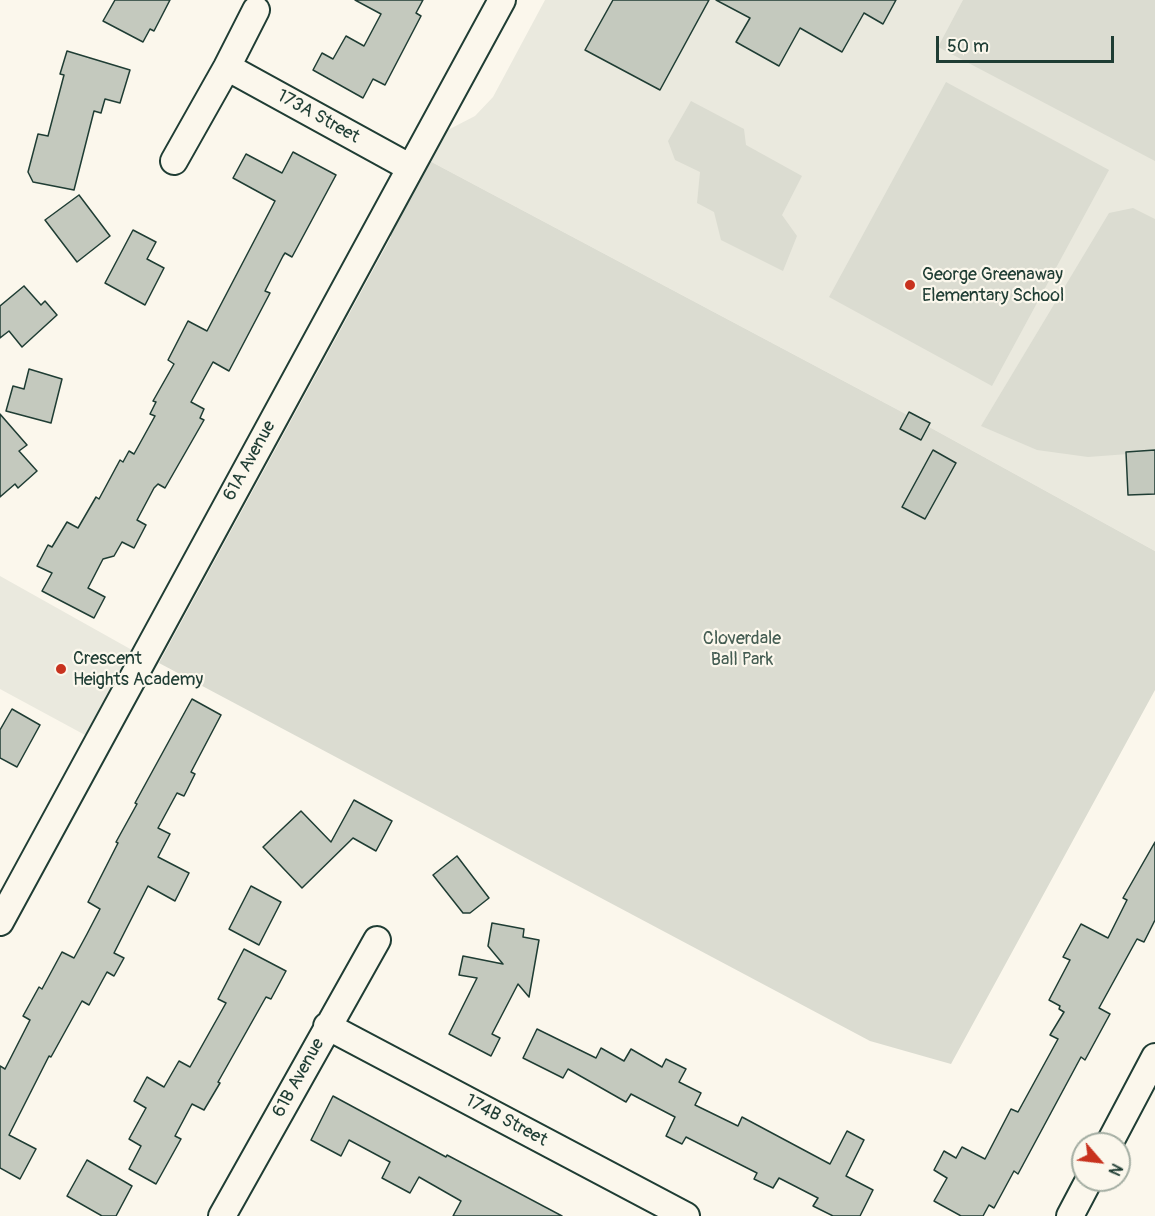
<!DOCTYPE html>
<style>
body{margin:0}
#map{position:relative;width:1155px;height:1216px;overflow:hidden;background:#fbf7ec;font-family:Pangolin,sans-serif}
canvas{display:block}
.north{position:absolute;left:1071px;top:1132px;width:60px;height:60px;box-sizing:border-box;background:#fbf7ec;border:2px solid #a3ada2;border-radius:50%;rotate:118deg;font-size:16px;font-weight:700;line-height:24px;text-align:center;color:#1f3d34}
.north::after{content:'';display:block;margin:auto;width:21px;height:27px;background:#c8321e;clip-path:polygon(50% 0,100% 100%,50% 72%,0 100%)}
.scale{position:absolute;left:936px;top:36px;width:178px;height:27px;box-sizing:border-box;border:3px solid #1f3d34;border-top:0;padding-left:8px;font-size:18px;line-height:21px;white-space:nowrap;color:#1f3d34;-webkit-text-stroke:4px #fbf7ec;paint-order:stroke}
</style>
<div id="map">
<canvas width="1155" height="1216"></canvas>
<div class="north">N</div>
<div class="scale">50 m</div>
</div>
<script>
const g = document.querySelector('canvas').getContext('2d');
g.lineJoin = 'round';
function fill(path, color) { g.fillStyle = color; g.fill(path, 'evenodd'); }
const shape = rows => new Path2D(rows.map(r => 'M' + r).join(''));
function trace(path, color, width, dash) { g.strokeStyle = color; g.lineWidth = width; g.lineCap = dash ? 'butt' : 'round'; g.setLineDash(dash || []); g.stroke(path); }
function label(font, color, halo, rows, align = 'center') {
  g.font = font + ' Pangolin,sans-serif'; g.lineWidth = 4.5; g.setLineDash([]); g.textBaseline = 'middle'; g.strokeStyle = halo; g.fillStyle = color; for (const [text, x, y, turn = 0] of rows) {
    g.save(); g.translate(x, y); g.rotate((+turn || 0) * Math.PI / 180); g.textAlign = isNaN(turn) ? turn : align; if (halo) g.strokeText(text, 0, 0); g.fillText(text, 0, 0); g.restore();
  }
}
fill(shape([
 [545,0,1155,0,1155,551,902,412,426,159,444,132,475,116,493,97],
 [0,576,132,650,85,735,0,689]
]), '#eae9de');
fill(shape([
 [963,0,1155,0,1155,161,938,47],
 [946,82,1109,170,992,386,829,297],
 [691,101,744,129,746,145,802,176,782,215,797,236,783,271,721,240,714,212,697,203,700,172,675,160,668,141],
 [426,159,902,412,1155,551,1155,690,951,1064,870,1041,159,663,391,237,391,228],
 [1133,208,1155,219,1155,452,1088,457,1037,450,981,426,1109,213]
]), '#dbdcd1');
const building = shape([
 [115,0,170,0,154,31,150,29,143,42,103,21,115,0],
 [355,0,423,0,416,13,421,16,385,85,373,79,363,98,313,70,322,53,333,59,346,36,364,46,381,14,355,0],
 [613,0,709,0,660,90,585,50,613,0],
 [716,0,896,0,883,24,864,13,842,52,800,28,779,66,736,42,750,18,716,0],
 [67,51,130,70,120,103,105,99,101,113,94,111,74,190,33,182,28,172,38,134,48,136,64,75,60,74,67,51],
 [293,152,336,175,292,257,285,253,283,256,265,291,270,293,229,371,213,362,191,402,204,409,200,418,204,420,165,488,158,484,154,488,137,520,146,525,134,548,122,542,114,556,103,559,88,588,105,597,94,618,42,591,52,573,37,566,48,545,52,547,67,522,78,528,96,497,99,499,120,460,123,462,129,451,134,454,155,416,150,414,156,402,153,401,174,364,168,360,188,321,207,331,275,201,233,178,246,154,282,173,293,152],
 [79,195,110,236,77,262,45,220,79,195],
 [133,230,156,242,147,259,164,268,145,305,105,283,133,230],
 [24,286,41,305,45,301,57,315,22,347,9,331,0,338,0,306,24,286],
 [29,369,62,379,51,423,6,411,13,386,24,389,29,369],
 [909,412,930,423,921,440,900,429,909,412],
 [0,414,27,445,19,451,37,471,18,488,15,484,0,497,0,414],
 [933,450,956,463,925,519,902,507,933,450],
 [1155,450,1155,494,1128,495,1126,452,1155,450],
 [192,699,221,715,191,772,195,774,184,796,177,793,158,828,170,834,158,857,189,873,175,901,148,886,114,953,124,958,114,976,107,972,89,1005,82,1001,51,1057,49,1056,9,1135,36,1149,20,1179,0,1168,0,1066,5,1069,30,1020,23,1016,39,987,42,989,62,952,74,958,87,934,100,909,88,902,118,843,116,842,137,804,135,803,192,699],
 [12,709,40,725,17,767,0,758,0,730,12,709],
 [354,800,392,821,376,851,353,838,302,888,263,847,301,811,331,842,354,800],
 [1155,842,1155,920,1144,942,1137,939,1099,1008,1110,1014,1085,1060,1081,1057,1018,1174,1014,1171,994,1208,989,1205,983,1216,961,1216,934,1201,947,1178,934,1170,944,1151,956,1158,962,1147,985,1159,1011,1109,1018,1112,1058,1039,1050,1035,1064,1012,1059,1009,1060,1006,1049,1000,1070,960,1063,957,1081,924,1108,938,1127,900,1123,898,1155,842],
 [457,856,489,898,470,913,463,913,433,875,457,856],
 [251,886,281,902,259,945,229,929,251,886],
 [492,923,524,929,523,937,539,940,529,997,518,984,492,1034,500,1038,491,1056,449,1034,477,978,459,975,463,956,503,964,488,946,492,923],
 [244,949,286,971,271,999,266,997,218,1082,220,1083,204,1110,192,1104,175,1136,181,1139,156,1184,129,1169,141,1146,129,1139,146,1108,134,1101,147,1077,164,1087,179,1061,190,1067,226,1003,218,999,244,949],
 [537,1029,596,1058,601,1048,624,1061,631,1049,662,1067,666,1059,686,1069,679,1082,701,1093,695,1105,738,1126,742,1117,830,1164,847,1131,864,1140,846,1176,873,1190,860,1216,833,1216,813,1206,818,1198,779,1178,773,1188,754,1179,757,1173,686,1137,682,1144,666,1136,675,1117,631,1094,626,1102,568,1069,563,1078,523,1058,537,1029],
 [333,1096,446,1157,447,1155,562,1216,453,1216,461,1201,419,1177,410,1193,382,1178,390,1162,349,1140,341,1156,311,1140,333,1096],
 [87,1160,132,1186,116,1216,102,1216,67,1196,87,1160]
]);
fill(building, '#c4c9be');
trace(building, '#1f3d34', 1.5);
const minor = shape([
 [227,67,409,167],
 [174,161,227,67,256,10],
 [0,922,502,0],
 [327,1026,686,1216],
 [1109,1144,1155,1057],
 [222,1216,377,940],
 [1070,1216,1089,1180]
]);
trace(minor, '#1f3d34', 30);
trace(minor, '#fbf7ec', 26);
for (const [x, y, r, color] of [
 [910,285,6,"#c8321e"],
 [61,669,6,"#c8321e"]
]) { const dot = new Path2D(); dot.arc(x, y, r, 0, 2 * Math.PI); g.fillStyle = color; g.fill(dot); trace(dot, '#fbf7ec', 2); }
label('18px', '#1f3d34', '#fbf7ec', [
 ["173A Street",318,117,29],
 ["61A Avenue",250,461,-61],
 ["61B Avenue",299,1078,-61],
 ["174B Street",506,1121,28]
]);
label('18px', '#1f3d34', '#fbf7ec', [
 ["George Greenaway",922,275],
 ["Elementary School",922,296],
 ["Crescent",73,659],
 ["Heights Academy",73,680]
], 'left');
label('18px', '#455d53', '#fbf7ec', [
 ["Cloverdale",742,639],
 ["Ball Park",742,660]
]);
</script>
